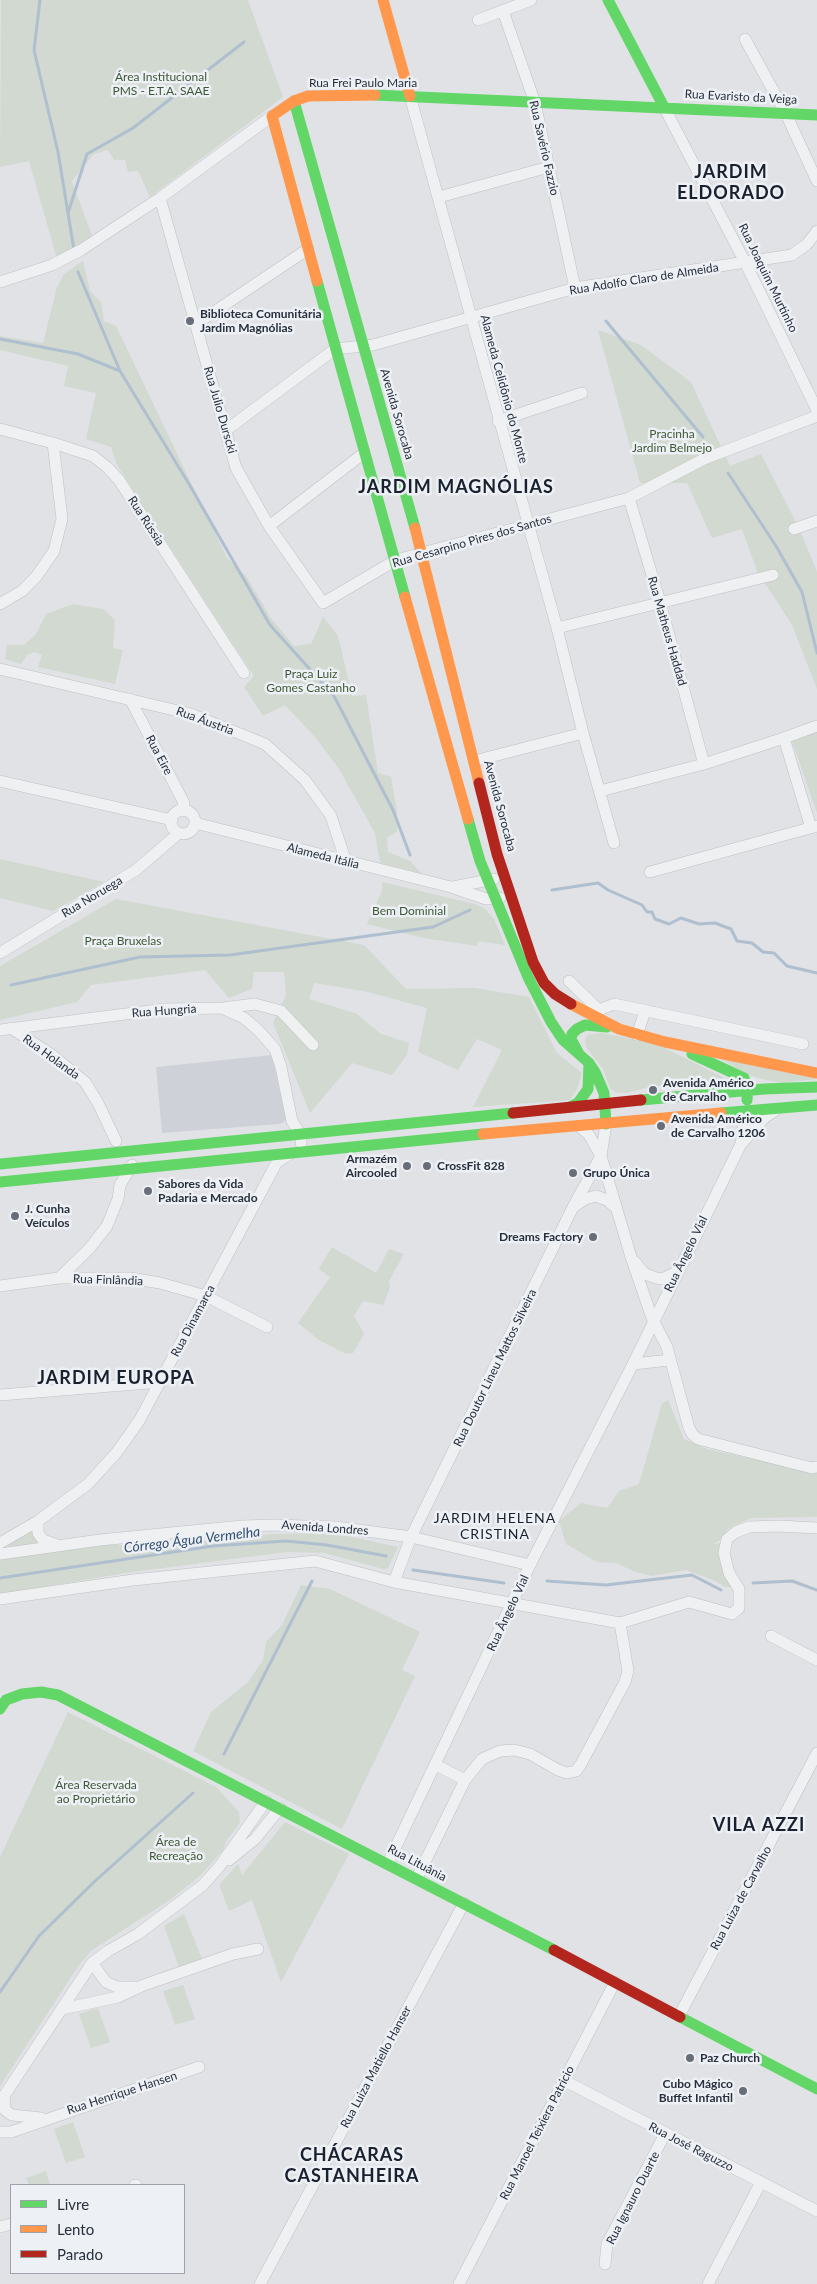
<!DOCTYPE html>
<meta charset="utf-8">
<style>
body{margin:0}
#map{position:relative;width:817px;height:2284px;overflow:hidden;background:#e0e2e5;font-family:Lato,sans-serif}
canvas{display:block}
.legend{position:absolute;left:10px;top:2184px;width:175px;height:90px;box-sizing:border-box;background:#edf0f5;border:1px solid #9ea3ab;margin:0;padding:6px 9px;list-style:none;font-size:15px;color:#28303d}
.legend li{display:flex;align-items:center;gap:10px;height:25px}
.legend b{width:25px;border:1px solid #9ea3ab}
</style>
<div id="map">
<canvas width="817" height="2284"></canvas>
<ul class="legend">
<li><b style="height:6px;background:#63d668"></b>Livre</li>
<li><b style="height:6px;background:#ff974d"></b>Lento</li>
<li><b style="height:6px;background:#b3261e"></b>Parado</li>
</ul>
</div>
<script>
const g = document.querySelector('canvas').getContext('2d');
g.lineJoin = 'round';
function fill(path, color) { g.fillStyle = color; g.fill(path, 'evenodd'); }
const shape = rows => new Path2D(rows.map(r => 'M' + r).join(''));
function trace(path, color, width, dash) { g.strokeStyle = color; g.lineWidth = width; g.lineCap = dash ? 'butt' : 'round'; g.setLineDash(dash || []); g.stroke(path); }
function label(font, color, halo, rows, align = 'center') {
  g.font = font + ' Lato,sans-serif'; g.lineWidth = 5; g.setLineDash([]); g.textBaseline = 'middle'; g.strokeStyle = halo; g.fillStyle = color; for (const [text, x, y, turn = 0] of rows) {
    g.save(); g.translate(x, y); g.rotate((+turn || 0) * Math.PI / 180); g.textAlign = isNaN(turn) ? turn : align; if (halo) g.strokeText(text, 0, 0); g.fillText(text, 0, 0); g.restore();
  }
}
fill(shape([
 [272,1055,286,1119,284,1122,279,1124,162,1133,156,1067]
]), '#ced2d8');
fill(shape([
 [1,0,248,0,283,97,150,197,138,171,128,172,125,160,114,160,108,150,94,154,72,181,92,236,57,259,29,161,0,167],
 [83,261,90,291,101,302,104,321,116,326,227,558,246,576,271,618,294,646,311,644,323,617,338,636,352,696,366,695,378,773,391,777,397,812,397,832,387,837,388,852,410,861,421,873,380,863,375,833,339,769,315,737,285,705,263,716,244,687,254,676,138,498,116,463,111,447,86,439,96,393,64,386,68,366,0,350,0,336,43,343,57,287,64,274],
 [598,330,641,345,691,382,730,466,761,454,799,528,817,572,817,689,792,625,757,571,742,529,712,538,687,483,640,483],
 [73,604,103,609,115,620,113,648,123,650,115,684,38,667,42,655,34,652,27,655,21,664,5,659,7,645,24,645,36,634,46,614],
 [817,732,817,813,792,741],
 [0,859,104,882,53,911,0,898],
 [382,882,475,904,485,909,494,919,505,945,478,941,477,946,424,938,367,924,382,891],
 [116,899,364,945,406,989,475,988,529,997,557,1053,582,1073,577,1089,570,1100,473,1107,502,1050,477,1039,458,1070,418,1052,427,1008,364,991,314,983,309,999,357,1014,381,1034,409,1043,407,1055,392,1075,352,1063,310,1113,273,1023,286,995,284,972,254,972,252,989,229,998,205,970,91,985,77,1002,0,1020,0,966],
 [601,1033,655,1043,728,1080,725,1086,653,1086,627,1093,617,1093,610,1088,603,1069,586,1047,585,1039,588,1035],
 [719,1058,817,1079,782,1083,766,1080,749,1075],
 [332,1247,376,1273,389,1249,404,1254,389,1281,390,1288,383,1305,363,1301,354,1316,364,1334,353,1353,346,1354,319,1340,298,1323,330,1277,319,1269],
 [668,1400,684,1439,707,1449,817,1473,817,1517,751,1518,728,1529,720,1540,713,1544,719,1543,721,1556,733,1587,725,1587,713,1580,686,1570,651,1576,633,1571,616,1563,597,1562,566,1544,559,1521,581,1503,607,1508,619,1491,639,1484,662,1403],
 [33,1528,39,1542,37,1547,9,1551,8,1543],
 [334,1533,398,1547,388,1568,383,1569,324,1553,287,1552,132,1572,0,1594,0,1558,100,1545,174,1544,273,1534],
 [301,1585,330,1589,420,1632,402,1670,415,1676,342,1829,193,1751,211,1712,248,1682,263,1660,266,1642,282,1625],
 [68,1712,216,1787,239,1812,240,1823,226,1841,224,1849,201,1875,171,1899,91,1951,79,1965,0,2086,0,1857],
 [285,1822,349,1854,281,1982,252,1900,229,1911,219,1885,238,1864,242,1875],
 [184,1914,202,1959,179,1967,164,1926],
 [183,1985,195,2019,175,2025,163,1991],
 [98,2008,110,2042,91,2048,79,2014],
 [73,2122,85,2157,66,2163,54,2129],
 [46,2171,50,2185,29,2185,26,2178]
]), '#d1d9d0');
trace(shape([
 [40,0,34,50,58,152,74,250],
 [68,213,87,154,133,128,244,42],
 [78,272,120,371,189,484,270,625,334,696,393,810,410,855],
 [606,321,703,437],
 [0,339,78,354,120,371],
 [728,473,776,546,802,592,817,653],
 [552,890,598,883,608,890,642,905,647,912,652,912,655,919,669,924,681,918,699,924,715,923,731,929,737,941,752,943,763,952,774,953,787,966,817,973],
 [11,985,140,957,230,955,433,927,470,910],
 [413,1570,504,1583],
 [0,1578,213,1546,286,1541,327,1545,386,1556],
 [547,1581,606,1585,692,1575,721,1590],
 [753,1583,792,1581,817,1590],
 [224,1754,312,1581],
 [0,1992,39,1936,94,1882,193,1793]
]), '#afbfcf', 3);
const street = shape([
 [503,11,535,103,575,288],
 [478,20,531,0],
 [745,39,786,114,817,181],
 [410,96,557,628,583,733,614,843],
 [664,107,746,264,817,410],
 [439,197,549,167],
 [160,198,236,468,269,526,323,603,396,560,629,498,704,459,817,416],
 [0,282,52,265,81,250,160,198,272,116],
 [196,324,308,249],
 [498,421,582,393],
 [0,429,53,443,93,456,107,467,119,480,244,673],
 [225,431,335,349,373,345,575,288,792,255,807,244,817,231],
 [629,498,660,602,704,764],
 [269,526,364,453],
 [794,529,817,521],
 [0,604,22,591,36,577,54,551,62,519,53,443],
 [557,628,773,575],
 [0,669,191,714,265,744,305,780,331,816,346,862],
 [130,699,184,803,181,811],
 [784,738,817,726],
 [474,761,583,733],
 [0,781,172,820],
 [600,791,704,764,784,738,811,828],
 '171 822a12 12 0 1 1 24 0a12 12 0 1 1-24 0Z',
 [195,823,451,887,486,899,500,898],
 [650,872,817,826],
 [453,887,494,879],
 [0,953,136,870,179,833],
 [569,981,599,1010,614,1004,803,1044],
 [224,1009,244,1018,258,1030,275,1049,281,1067,292,1121,301,1135,301,1143],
 [11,1028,52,1055,85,1082,98,1103,116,1141],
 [0,1030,165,1009,223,1008,255,1004,281,1011,313,1045],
 [637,1035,645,1011],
 [579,1126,589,1135,601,1156,631,1257,652,1318,667,1347,689,1428,693,1435,698,1439,812,1468,817,1467],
 [742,1143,764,1118,776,1110],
 [575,1206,585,1199,596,1196,607,1200,617,1209],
 [635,1262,645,1274,656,1278,662,1279,677,1272],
 [59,1278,89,1249,107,1226,118,1199,120,1185,132,1165],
 [0,1286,59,1278,130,1278,160,1283,206,1296,267,1327],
 [633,1364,670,1360],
 [0,1395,161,1382],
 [38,1521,38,1533,43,1540,57,1545],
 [0,1543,38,1521,88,1484,117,1452,139,1421,277,1162,290,1154],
 [0,1554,100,1540,242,1526,275,1525,336,1527,411,1537,530,1565],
 [394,1582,411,1537,573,1207,601,1156,606,1124],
 [0,1599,133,1580,315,1561,394,1582,620,1623,689,1602,732,1614,739,1608,739,1589,729,1573,724,1553,727,1539,736,1532,749,1527,779,1526,817,1528],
 [771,1636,817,1660],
 [436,1765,465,1780],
 [229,1860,255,1839,280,1808],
 [388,1863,530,1565,633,1364,741,1144,746,1112],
 [417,1878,465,1780,482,1759,500,1751,514,1750,530,1754,558,1770,567,1773,576,1771,581,1764,625,1682,628,1671,620,1623],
 [92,1963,106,1982,117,1987,135,1987],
 [62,2009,118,1997,144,1985,233,1954,258,1949],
 [679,2016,817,1753],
 [565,2081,817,2211],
 [4,2095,5,2110,12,2115,41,2118],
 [0,2102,92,1963,108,1951,138,1934,203,1885,219,1867,266,1801],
 [0,2132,11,2132,199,2067],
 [135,2185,136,2185],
 [0,2227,11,2224],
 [605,2264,607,2244,665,2134],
 [260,2284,464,1903],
 [459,2284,615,1982],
 [708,2284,761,2182]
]);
trace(street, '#bec0c3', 12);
trace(street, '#eff0f1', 11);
trace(shape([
 [608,0,664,107],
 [375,95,817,115],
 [294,101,415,528],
 [317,281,405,597],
 [468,819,480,861,528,977,551,1022,563,1040,589,1063,595,1072,604,1093,606,1124],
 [578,1052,571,1039,572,1034,577,1029,585,1025,607,1027],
 [692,1054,744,1078,748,1087,747,1100],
 [641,1100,764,1089,817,1087],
 [570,1107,578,1103,588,1089,589,1063],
 [721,1113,817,1105],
 [0,1164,513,1113],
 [0,1182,483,1134],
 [0,1709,6,1700,22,1694,41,1692,58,1695,554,1950],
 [680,2017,817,2089]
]), '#63d668', 11);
trace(shape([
 [383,0,410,96],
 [317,281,272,116,294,101,308,96,375,95],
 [415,528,479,783],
 [405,597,468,819],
 [571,1004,619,1029,665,1042,817,1073],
 [483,1134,721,1113]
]), '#ff974d', 11);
trace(shape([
 [479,783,497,854,533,962,544,983,555,994,571,1004],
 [513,1113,641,1100],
 [554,1950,680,2017]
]), '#b3261e', 11);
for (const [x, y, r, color] of [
 [190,321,5,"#686e78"],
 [653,1090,5,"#686e78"],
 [661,1126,5,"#686e78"],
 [407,1166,5,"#686e78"],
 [427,1166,5,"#686e78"],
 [573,1173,5,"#686e78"],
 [148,1191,5,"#686e78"],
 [15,1216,5,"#686e78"],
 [593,1237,5,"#686e78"],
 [690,2058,5,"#686e78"],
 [743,2091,5,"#686e78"]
]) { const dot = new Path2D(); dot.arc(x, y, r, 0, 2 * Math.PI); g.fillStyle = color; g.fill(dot); trace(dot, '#edf0f5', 2); }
label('12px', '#3d5836', '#edf0f5', [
 ["Área Institucional",161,77],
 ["PMS - E.T.A. SAAE",161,91],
 ["Pracinha",672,434],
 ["Jardim Belmejo",672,448],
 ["Praça Luiz",311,674],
 ["Gomes Castanho",311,688],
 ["Bem Dominial",409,911],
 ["Praça Bruxelas",123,941],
 ["Área Reservada",96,1785],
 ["ao Proprietário",96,1799],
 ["Área de",176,1842],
 ["Recreação",176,1856]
]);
label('12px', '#28303d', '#edf0f5', [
 ["Rua Frei Paulo Maria",363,83],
 ["Rua Evaristo da Veiga",741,97,3],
 ["Rua Savério Fazzio",544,148,77],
 ["Rua Joaquim Murtinho",768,278,64],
 ["Rua Adolfo Claro de Almeida",644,279,-9],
 ["Alameda Celidônio do Monte",504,389,75],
 ["Rua Julio Durscki",220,410,74],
 ["Avenida Sorocaba",397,414,74],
 ["Rua Rússia",146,521,57],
 ["Rua Cesarpino Pires dos Santos",472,541,-16],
 ["Rua Matheus Haddad",667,631,74],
 ["Rua Áustria",205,721,20],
 ["Rua Eire",159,755,62],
 ["Avenida Sorocaba",500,806,75],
 ["Alameda Itália",323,856,14],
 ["Rua Noruega",92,897,-31],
 ["Rua Hungria",164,1011,-4],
 ["Rua Holanda",51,1057,36],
 ["Rua Ângelo Vial",686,1254,-64],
 ["Rua Finlândia",108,1280,2],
 ["Rua Dinamarca",193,1321,-62],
 ["Rua Doutor Lineu Mattos Silveira",495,1368,-64],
 ["Avenida Londres",325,1528,4],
 ["Rua Ângelo Vial",508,1613,-65],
 ["Rua Lituânia",417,1863,28],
 ["Rua Luiza de Carvalho",741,1898,-62],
 ["Rua Luiza Matiello Hanser",376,2067,-62],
 ["Rua Henrique Hansen",122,2093,-18],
 ["Rua Manoel Teixiera Patricio",537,2133,-63],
 ["Rua José Raguzzo",691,2147,27],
 ["Rua Ignauro Duarte",633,2198,-63]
]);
label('bold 12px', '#28303d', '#edf0f5', [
 ["Biblioteca Comunitária",200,314],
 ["Jardim Magnólias",200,328],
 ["Avenida Américo",663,1083],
 ["de Carvalho",663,1097],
 ["Avenida Américo",671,1119],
 ["de Carvalho 1206",671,1133],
 ["Armazém",397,1159,"right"],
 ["Aircooled",397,1173,"right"],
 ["CrossFit 828",437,1166],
 ["Grupo Única",583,1173],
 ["Sabores da Vida",158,1184],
 ["Padaria e Mercado",158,1198],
 ["J. Cunha",25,1209],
 ["Veículos",25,1223],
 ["Dreams Factory",583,1237,"right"],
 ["Paz Church",700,2058],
 ["Cubo Mágico",733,2084,"right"],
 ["Buffet Infantil",733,2098,"right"]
], 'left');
g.letterSpacing = '1px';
label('14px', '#1a212e', '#edf0f5', [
 ["JARDIM HELENA",495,1518],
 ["CRISTINA",495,1534]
]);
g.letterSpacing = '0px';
label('italic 14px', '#344f6f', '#edf0f5', [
 ["Córrego Água Vermelha",192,1540,-7]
]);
g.letterSpacing = '1px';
label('bold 18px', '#1a212e', '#edf0f5', [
 ["JARDIM",731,172],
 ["ELDORADO",731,193],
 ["JARDIM MAGNÓLIAS",456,487],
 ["JARDIM EUROPA",116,1378],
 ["VILA AZZI",759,1825],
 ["CHÁCARAS",352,2155],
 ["CASTANHEIRA",352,2176]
]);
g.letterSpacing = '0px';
</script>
